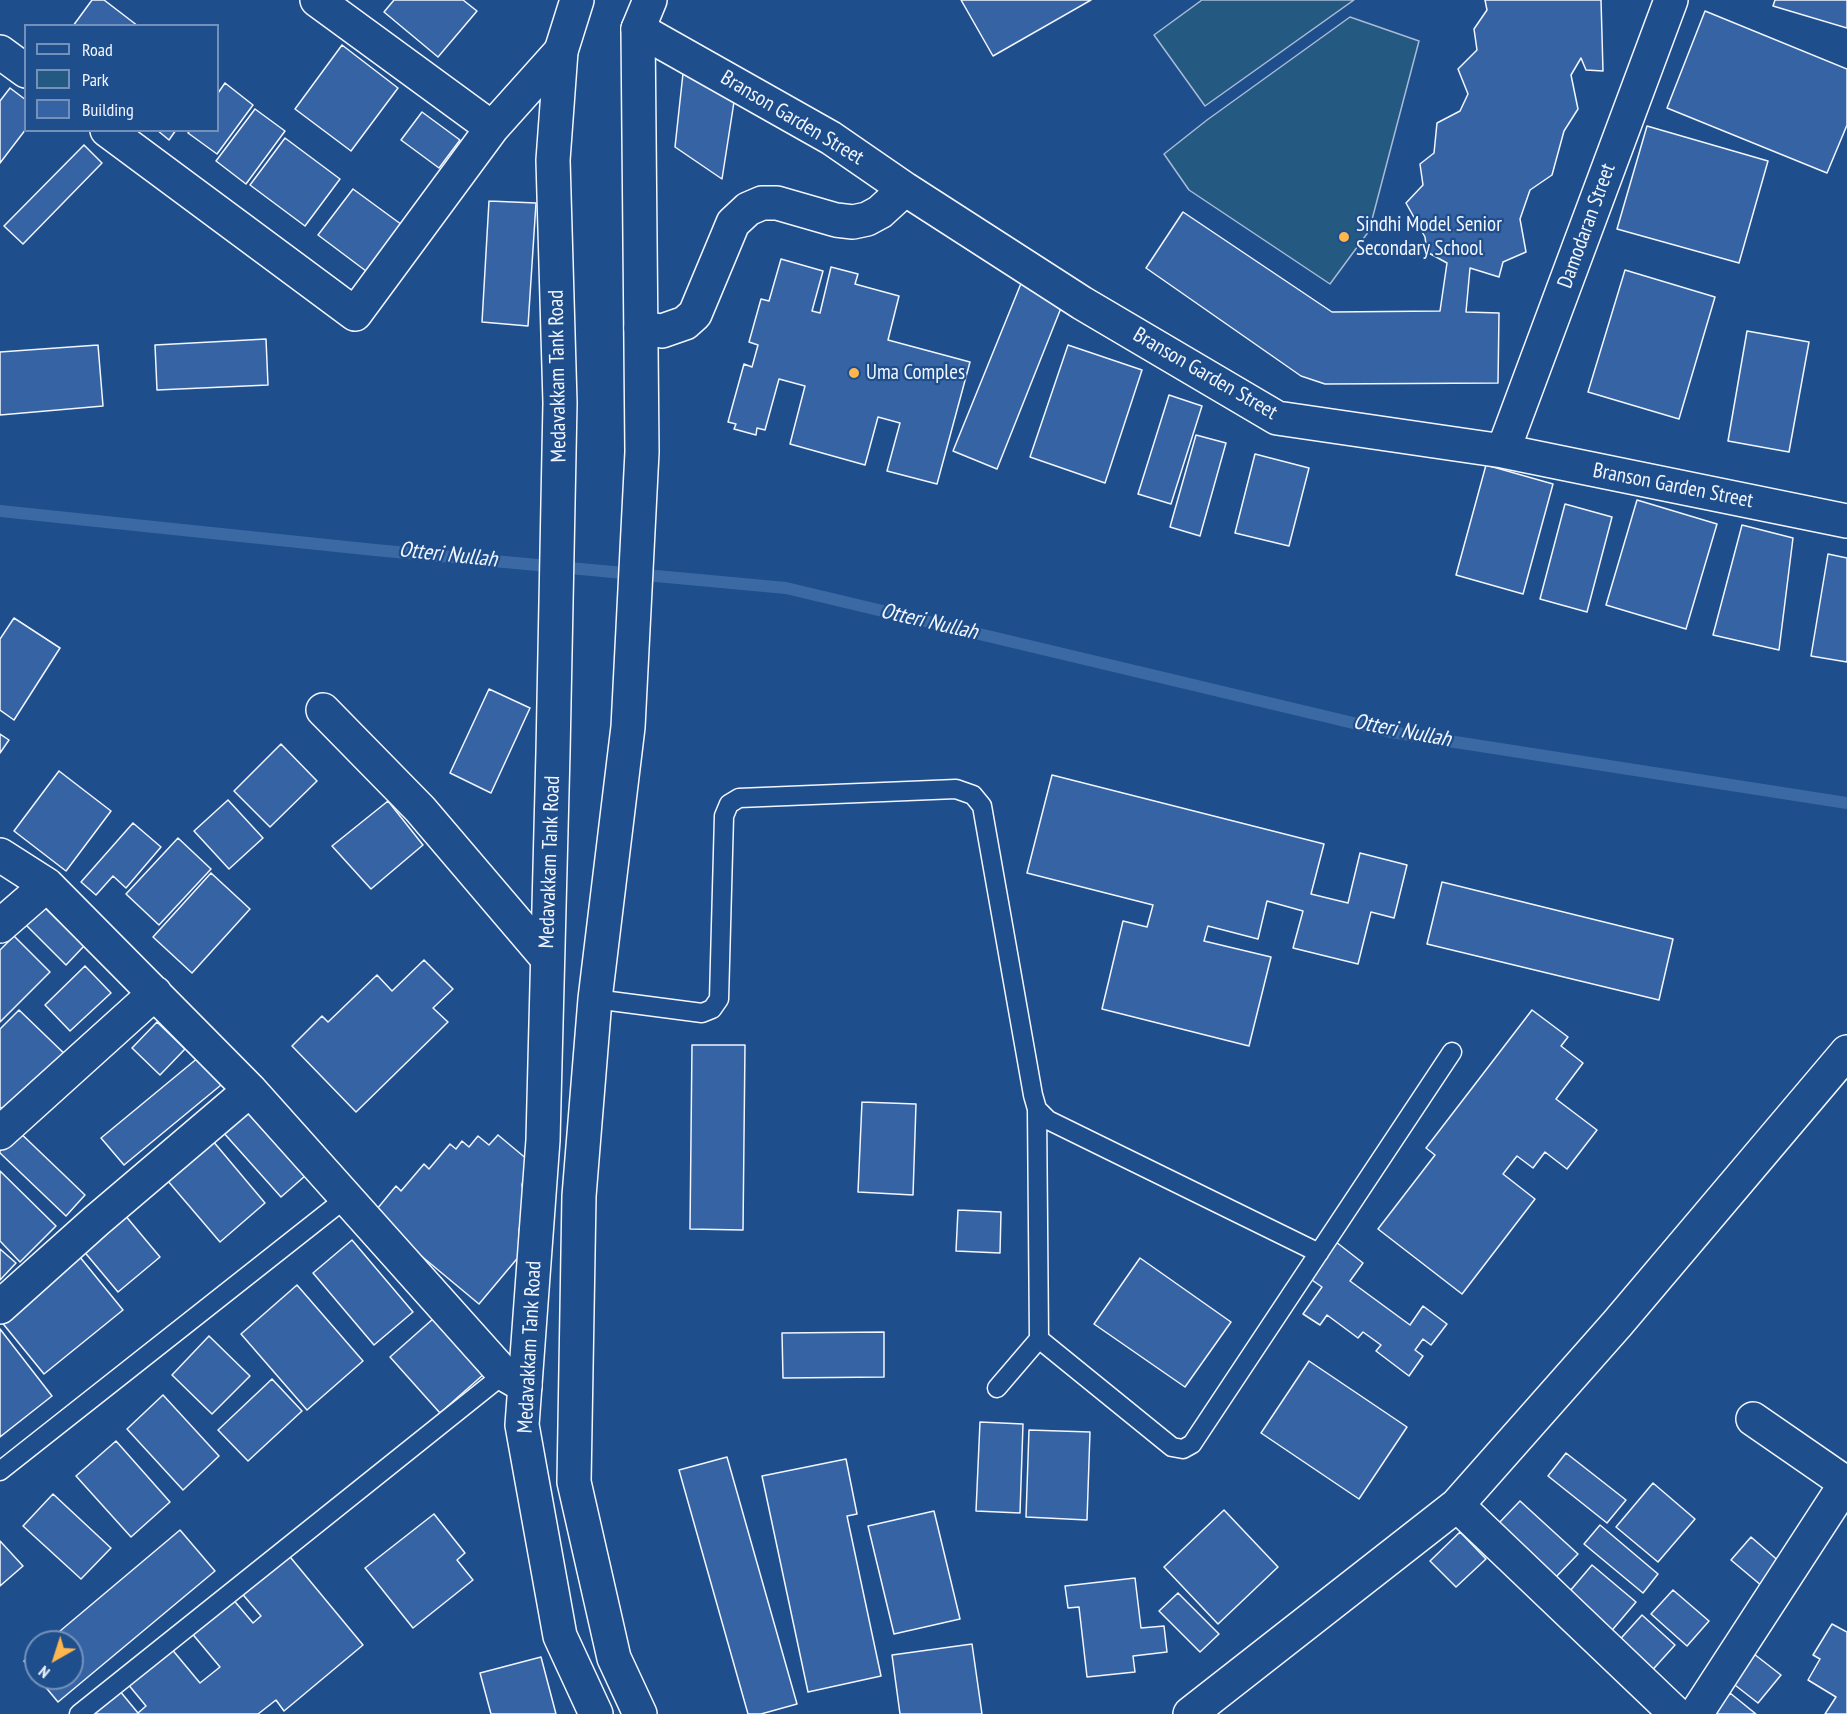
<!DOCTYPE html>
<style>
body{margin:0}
#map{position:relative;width:1847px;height:1714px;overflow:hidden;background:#1f4e8c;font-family:"PT Sans Narrow",sans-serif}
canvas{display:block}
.legend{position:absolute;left:24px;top:24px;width:195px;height:108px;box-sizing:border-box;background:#1f4e8c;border:2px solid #7391ba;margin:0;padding:8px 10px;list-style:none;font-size:18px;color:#f2f6ff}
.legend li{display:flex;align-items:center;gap:12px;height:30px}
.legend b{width:30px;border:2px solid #7391ba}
.north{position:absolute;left:24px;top:1630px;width:60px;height:60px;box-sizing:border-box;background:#1f4e8c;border:2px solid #7391ba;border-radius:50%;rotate:219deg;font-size:16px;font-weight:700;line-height:24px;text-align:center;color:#f2f6ff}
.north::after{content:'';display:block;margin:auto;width:21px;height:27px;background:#ffb74d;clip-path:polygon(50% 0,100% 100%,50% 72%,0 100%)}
</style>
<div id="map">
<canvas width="1847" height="1714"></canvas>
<ul class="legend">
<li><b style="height:8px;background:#1f4e8c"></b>Road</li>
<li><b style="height:16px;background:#245a82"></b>Park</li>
<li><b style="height:16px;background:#3563a3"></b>Building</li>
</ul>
<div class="north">N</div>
</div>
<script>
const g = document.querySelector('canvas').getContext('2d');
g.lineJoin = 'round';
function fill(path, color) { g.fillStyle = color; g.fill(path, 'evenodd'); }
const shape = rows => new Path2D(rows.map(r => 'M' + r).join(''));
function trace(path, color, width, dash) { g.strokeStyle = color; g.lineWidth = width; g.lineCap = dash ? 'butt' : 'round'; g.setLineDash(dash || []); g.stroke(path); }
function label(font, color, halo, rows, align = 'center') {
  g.font = font + ' "PT Sans Narrow",sans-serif'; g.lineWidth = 4.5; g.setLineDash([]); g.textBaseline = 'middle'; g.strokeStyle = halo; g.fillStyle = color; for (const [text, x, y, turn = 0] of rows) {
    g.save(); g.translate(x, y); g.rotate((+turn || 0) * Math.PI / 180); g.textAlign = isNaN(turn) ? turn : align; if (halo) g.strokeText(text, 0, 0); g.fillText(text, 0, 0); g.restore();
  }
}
const green = shape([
 [1202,0,1354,0,1205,106,1154,35,1202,0],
 [1350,17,1419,41,1369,231,1330,284,1189,190,1164,154,1207,120,1350,17]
]);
fill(green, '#245a82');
trace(green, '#a8bbd7', 1.5);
trace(shape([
 [0,511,375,550,786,588,1391,732,1847,803]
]), '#3b69a3', 12);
const building = shape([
 [92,0,104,0,138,26,73,26,92,0],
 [394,0,463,0,477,11,438,57,384,12,394,0],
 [961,0,1091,0,993,56,961,0],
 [1485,0,1601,0,1603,71,1586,70,1581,58,1571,75,1578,109,1564,131,1552,175,1530,190,1520,219,1526,252,1503,262,1499,277,1470,268,1466,312,1499,313,1498,383,1325,384,1301,376,1146,268,1183,212,1332,312,1440,311,1447,263,1427,252,1425,237,1406,203,1423,185,1420,164,1434,153,1437,123,1460,111,1468,94,1458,69,1477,50,1474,29,1487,10,1485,0],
 [1775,0,1847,0,1847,28,1773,6,1775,0],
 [1705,11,1847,69,1847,125,1827,173,1667,108,1705,11],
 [342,45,398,88,351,151,295,109,342,45],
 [685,55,736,89,722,179,675,147,685,55],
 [225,83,253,105,217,154,188,133,190,130,218,130,218,93,225,83],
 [10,88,26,100,26,129,0,163,0,101,10,88],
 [255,109,285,131,246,184,216,161,255,109],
 [422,112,460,140,439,168,401,140,422,112],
 [1647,126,1768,161,1739,263,1617,229,1647,126],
 [157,130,176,130,169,140,157,130],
 [285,138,340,179,305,226,250,185,285,138],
 [84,145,102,163,23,244,4,226,84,145],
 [353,189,409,230,374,277,318,235,353,189],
 [489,201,536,203,528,326,482,322,489,201],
 [781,259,823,271,812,311,820,313,831,267,858,274,855,284,899,296,888,340,970,362,937,484,887,471,900,423,878,417,865,465,790,444,805,386,779,379,765,430,757,428,756,435,734,429,736,424,728,422,744,364,752,367,758,345,749,342,761,299,769,301,781,259],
 [1625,270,1715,297,1679,419,1588,392,1625,270],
 [1022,281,1065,298,997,469,953,451,1022,281],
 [1747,331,1809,342,1789,452,1728,441,1747,331],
 [266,339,268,385,157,390,155,345,266,339],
 [98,345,103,406,0,415,0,352,98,345],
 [1068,345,1142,370,1105,483,1030,457,1068,345],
 [1169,395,1202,406,1171,504,1138,494,1169,395],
 [1196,435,1226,443,1200,536,1170,527,1196,435],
 [1255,454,1309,468,1289,546,1235,533,1255,454],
 [1486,465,1553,484,1523,594,1456,575,1486,465],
 [1637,500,1717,524,1686,629,1606,605,1637,500],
 [1565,504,1612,517,1587,612,1540,599,1565,504],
 [1742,525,1793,538,1779,650,1713,635,1742,525],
 [1828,554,1847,558,1847,662,1811,656,1828,554],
 [14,618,60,648,14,720,0,710,0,639,14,618],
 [489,689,530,708,491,793,450,773,489,689],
 [0,734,9,740,0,753,0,734],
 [281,744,317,781,270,827,234,791,281,744],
 [59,771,111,811,66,871,14,831,59,771],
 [1052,775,1324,844,1311,894,1348,903,1360,853,1407,865,1394,918,1371,912,1358,964,1293,948,1303,911,1267,901,1258,939,1208,926,1204,941,1271,957,1249,1046,1102,1009,1123,921,1147,927,1153,905,1027,873,1052,775],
 [228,800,263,838,229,869,194,831,228,800],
 [388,801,423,845,371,889,332,846,388,801],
 [133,823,161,847,126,888,113,876,96,895,81,882,133,823],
 [178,838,211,869,159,925,126,894,178,838],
 [211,873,250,909,192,973,153,937,211,873],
 [1442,882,1673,939,1659,1000,1427,944,1442,882],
 [38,901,84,946,66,965,20,919,38,901],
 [14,936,50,972,0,1022,0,950,14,936],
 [424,960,453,989,433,1008,448,1022,356,1112,292,1046,322,1016,328,1022,377,975,392,991,424,960],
 [85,966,111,993,70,1031,45,1005,85,966],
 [19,1010,71,1060,13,1120,0,1107,0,1029,19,1010],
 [1532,1010,1568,1037,1561,1046,1583,1063,1556,1099,1597,1130,1567,1169,1545,1152,1533,1168,1517,1156,1503,1174,1535,1199,1462,1294,1378,1229,1435,1155,1426,1148,1532,1010],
 [157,1022,185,1049,160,1075,132,1048,157,1022],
 [692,1045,745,1045,743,1230,690,1229,692,1045],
 [199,1057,221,1085,124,1165,101,1138,199,1057],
 [862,1102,916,1104,913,1195,858,1192,862,1102],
 [245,1110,305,1176,281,1197,222,1131,245,1110],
 [14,1127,85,1195,66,1216,0,1153,0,1141,14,1127],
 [207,1134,265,1203,220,1242,161,1173,207,1134],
 [498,1135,528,1160,522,1185,526,1204,519,1230,521,1254,479,1304,372,1215,396,1186,401,1191,424,1164,429,1169,450,1144,456,1149,462,1141,469,1147,478,1136,489,1145,498,1135],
 [0,1171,56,1226,20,1262,0,1241,0,1171],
 [958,1210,1001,1212,1000,1253,956,1251,958,1210],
 [124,1214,160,1257,118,1292,82,1249,124,1214],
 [352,1240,413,1312,374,1345,313,1273,352,1240],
 [1336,1242,1363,1263,1350,1281,1410,1325,1423,1306,1447,1324,1431,1345,1423,1339,1415,1350,1423,1356,1409,1376,1376,1351,1381,1345,1363,1332,1358,1338,1327,1315,1320,1325,1303,1314,1322,1287,1309,1278,1336,1242],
 [0,1249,16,1263,0,1280,0,1249],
 [75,1251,123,1310,44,1374,0,1320,75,1251],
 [1140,1258,1231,1322,1185,1387,1094,1324,1140,1258],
 [297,1285,363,1361,307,1410,241,1334,297,1285],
 [434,1318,484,1374,440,1413,390,1357,434,1318],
 [0,1329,52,1396,0,1437,0,1329],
 [884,1332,884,1377,783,1378,782,1333,884,1332],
 [209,1336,250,1376,212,1414,172,1375,209,1336],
 [1309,1361,1407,1427,1359,1499,1261,1433,1309,1361],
 [272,1379,302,1411,248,1461,218,1430,272,1379],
 [163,1395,219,1456,183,1490,127,1429,163,1395],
 [980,1422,1023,1424,1020,1513,976,1511,980,1422],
 [1029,1430,1090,1432,1087,1520,1026,1517,1029,1430],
 [116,1441,170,1502,131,1537,76,1476,116,1441],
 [1566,1453,1626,1500,1607,1523,1548,1476,1566,1453],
 [727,1457,797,1704,761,1714,748,1714,679,1470,727,1457],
 [846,1459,857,1514,847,1516,881,1676,808,1692,762,1476,846,1459],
 [1653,1483,1695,1519,1658,1562,1616,1527,1653,1483],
 [53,1494,111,1548,81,1579,23,1526,53,1494],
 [1520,1501,1578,1554,1555,1578,1498,1524,1520,1501],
 [1224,1510,1278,1567,1218,1624,1164,1567,1224,1510],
 [934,1511,960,1619,894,1634,868,1526,934,1511],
 [434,1514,465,1553,457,1560,473,1580,413,1628,365,1568,434,1514],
 [1600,1525,1658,1574,1643,1593,1584,1544,1600,1525],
 [180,1530,215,1571,58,1702,38,1678,72,1678,72,1642,47,1642,180,1530],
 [1460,1532,1486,1559,1456,1587,1430,1561,1460,1532],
 [1751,1537,1781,1563,1762,1586,1731,1560,1751,1537],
 [0,1541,23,1566,0,1586,0,1541],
 [286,1552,363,1645,284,1711,276,1700,258,1714,89,1714,119,1690,138,1713,146,1706,127,1683,170,1647,200,1683,220,1667,190,1631,231,1597,253,1623,261,1616,239,1590,286,1552],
 [1592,1565,1636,1602,1608,1635,1564,1598,1592,1565],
 [1135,1578,1141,1628,1164,1626,1167,1652,1133,1656,1135,1672,1087,1677,1079,1607,1068,1608,1065,1586,1135,1578],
 [1673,1590,1709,1621,1687,1646,1651,1614,1673,1590],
 [1178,1593,1219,1634,1200,1652,1159,1611,1178,1593],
 [1642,1615,1675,1645,1647,1676,1614,1646,1642,1615],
 [1832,1624,1847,1632,1847,1714,1825,1714,1836,1697,1808,1680,1820,1659,1813,1655,1832,1624],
 [972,1644,982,1714,900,1714,892,1655,972,1644],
 [36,1651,36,1675,24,1661,36,1651],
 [1754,1654,1781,1675,1758,1703,1731,1682,1754,1654],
 [541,1657,556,1714,491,1714,480,1673,541,1657],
 [1730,1693,1756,1714,1714,1714,1730,1693]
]);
fill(building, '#3563a3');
trace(building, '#f2f6ff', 1.5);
const service = shape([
 [595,999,702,1013,712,1009,719,999,724,816,729,804,739,798,956,789,973,795,982,806,1033,1095,1037,1109,1048,1120,1319,1253],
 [1039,1339,1172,1447,1183,1449,1192,1444,1452,1052],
 [997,1388,1039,1339,1037,1109],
 [0,1471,346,1198],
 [79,1714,504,1374]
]);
const minor = shape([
 [317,0,492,128],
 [638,29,831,138,905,189,1082,303,1277,418,1503,451,1847,521],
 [0,52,26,71],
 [107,130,355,314,492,128,561,51],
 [641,328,662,331,685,323,695,314,733,223,748,209,762,203,777,203,836,220,853,222,867,219,880,212,905,189],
 [1503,451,1671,0],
 [323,710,420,809,547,958],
 [0,855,47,885,250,1090,504,1374,525,1386],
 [0,926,47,885],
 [0,1133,155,993],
 [0,1307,96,1221,250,1090],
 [1753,1419,1847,1484],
 [1457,1505,1676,1714],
 [1190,1714,1457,1505,1617,1324,1847,1052],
 [1696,1714,1846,1483]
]);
const secondary = shape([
 [577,0,561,51,553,160,560,403,553,752,543,1140,522,1425,560,1636,596,1714],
 [640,1714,614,1658,574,1482,579,1196,595,999,628,727,642,452,638,29,650,0]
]);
trace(service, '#f2f6ff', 21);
trace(minor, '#f2f6ff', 36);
trace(secondary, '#f2f6ff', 36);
trace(service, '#1f4e8c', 18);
trace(minor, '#1f4e8c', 33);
trace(secondary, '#1f4e8c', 33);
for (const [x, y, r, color] of [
 [1344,237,6,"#ffb74d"],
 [854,373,6,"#ffb74d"]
]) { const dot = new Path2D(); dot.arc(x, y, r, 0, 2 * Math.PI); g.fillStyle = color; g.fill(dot); trace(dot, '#1f4e8c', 2); }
label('21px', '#f2f6ff', '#1f4e8c', [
 ["Branson Garden Street",792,118,31],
 ["Damodaran Street",1587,226,-70],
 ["Branson Garden Street",1205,374,30],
 ["Medavakkam Tank Road",558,376,-91],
 ["Branson Garden Street",1673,486,11],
 ["Medavakkam Tank Road",550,862,-88],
 ["Medavakkam Tank Road",530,1347,-87]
]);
label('21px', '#f2f6ff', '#1f4e8c', [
 ["Sindhi Model Senior",1356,225],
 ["Secondary School",1356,249],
 ["Uma Comples",866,373]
], 'left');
label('italic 22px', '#f2f6ff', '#1f4e8c', [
 ["Otteri Nullah",448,555,6],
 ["Otteri Nullah",929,622,13],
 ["Otteri Nullah",1402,731,11]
]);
</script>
